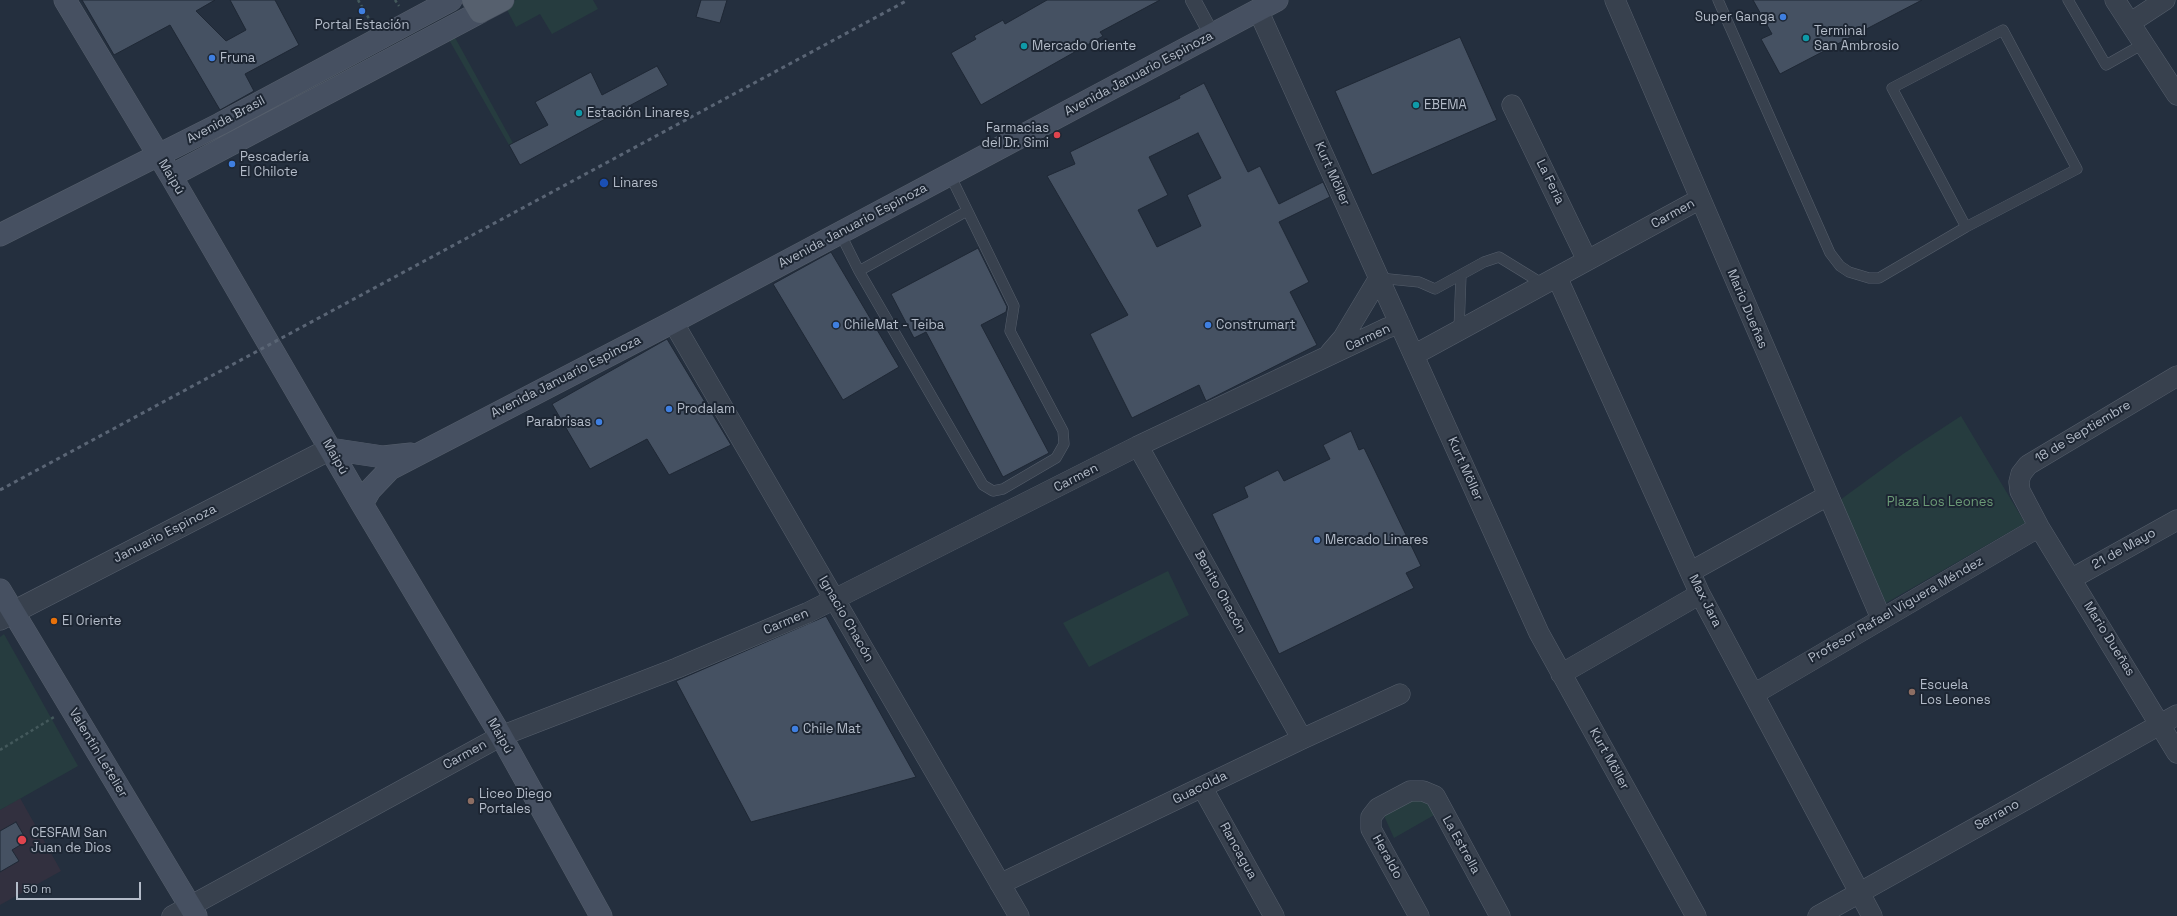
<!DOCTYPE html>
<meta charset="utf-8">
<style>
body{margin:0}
#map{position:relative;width:2177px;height:916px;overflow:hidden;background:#242f3e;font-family:"Space Grotesk",sans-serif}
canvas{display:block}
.scale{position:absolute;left:16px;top:882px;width:125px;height:18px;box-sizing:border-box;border:2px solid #b4bcc9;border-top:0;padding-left:5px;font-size:12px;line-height:14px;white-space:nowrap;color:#b4bcc9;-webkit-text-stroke:3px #1d2633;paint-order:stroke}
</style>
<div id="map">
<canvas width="2177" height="916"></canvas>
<div class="scale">50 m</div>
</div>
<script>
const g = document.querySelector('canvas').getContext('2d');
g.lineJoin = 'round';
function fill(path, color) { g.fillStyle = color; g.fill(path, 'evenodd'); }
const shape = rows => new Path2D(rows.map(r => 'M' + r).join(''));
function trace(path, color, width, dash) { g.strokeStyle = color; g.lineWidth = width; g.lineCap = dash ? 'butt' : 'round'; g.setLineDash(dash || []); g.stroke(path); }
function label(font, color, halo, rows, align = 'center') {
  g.font = font + ' "Space Grotesk",sans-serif'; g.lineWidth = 4; g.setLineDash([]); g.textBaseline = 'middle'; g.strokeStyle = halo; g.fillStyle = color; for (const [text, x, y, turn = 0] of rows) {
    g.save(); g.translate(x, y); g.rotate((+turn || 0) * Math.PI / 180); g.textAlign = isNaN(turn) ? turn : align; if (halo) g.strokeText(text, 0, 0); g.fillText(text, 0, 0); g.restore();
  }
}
fill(shape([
 [20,798,61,871,0,905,0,810]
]), '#32303f');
fill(shape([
 [516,0,593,0,598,9,552,34,540,14,516,27,505,6],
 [453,34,513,143,509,145,448,38],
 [1961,416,2025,523,1886,603,1840,500,1903,454],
 [1168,571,1189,615,1089,667,1063,623],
 [4,634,78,766,0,810,0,637],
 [1423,791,1436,814,1394,838,1381,809]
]), '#263c3f');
const building = shape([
 [82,0,215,0,196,11,226,41,246,30,230,0,275,0,299,45,245,74,254,91,220,110,170,25,114,55,82,0],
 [701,0,727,0,720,23,696,17,701,0],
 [1047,0,1160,0,1100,32,1103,36,981,105,951,53,976,39,974,36,1003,20,1005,24,1047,0],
 [1753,0,1922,0,1780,74,1761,39,1772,34,1753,0],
 [1460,37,1497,120,1372,175,1335,91,1460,37],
 [657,66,668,85,520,165,509,145,548,125,535,102,591,72,602,95,657,66],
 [1204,83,1248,172,1260,166,1279,204,1323,182,1330,197,1279,222,1309,282,1290,292,1317,345,1206,401,1199,385,1132,418,1090,334,1128,315,1047,176,1075,164,1070,152,1180,98,1179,96,1204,83],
 [1198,133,1221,178,1187,195,1201,226,1157,247,1138,210,1168,195,1149,157,1198,133],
 [978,248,1007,307,1006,312,981,325,1049,453,1003,477,926,332,914,338,891,294,978,248],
 [831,252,899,367,843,400,773,284,831,252],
 [667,339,731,445,669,475,647,439,590,469,552,404,667,339],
 [1351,431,1359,450,1364,448,1421,566,1406,573,1414,588,1279,654,1212,514,1248,497,1244,487,1278,470,1284,481,1330,459,1323,445,1351,431],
 [826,616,916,777,751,822,676,681,826,616],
 [16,822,27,841,12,850,19,861,0,872,0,831,16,822]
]);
fill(building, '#455162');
trace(building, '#1f2835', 1);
const service = shape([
 [1718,0,1830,253,1840,266,1849,272,1869,278,1879,278,1966,227,2077,169,2003,30,1892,88,1966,227],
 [2068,0,2106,65,2143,44],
 [840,233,859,271,983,485,993,491,1003,489,1056,458,1064,444,1063,431,1010,331,1014,306,950,175],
 [859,271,967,211],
 [1379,278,1419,282,1435,289,1484,262,1499,257,1543,284],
 [1459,330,1461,275]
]);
const pedestrian = shape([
 [1193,0,1212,35]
]);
const minor = shape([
 [1615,0,1881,618],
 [2115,0,2177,95],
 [1258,10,1539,633,1696,916],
 [2130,23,2165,0],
 [1512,105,1587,260],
 [1557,277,1700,594,1872,916],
 [673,322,1019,916],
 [1330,353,1343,338,1379,278],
 [1414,355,1700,199],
 [2177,376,2028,465,2021,474,2019,482,2020,491,2039,527,2177,753],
 [1138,446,1302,739],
 [1690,572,1827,496],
 [2071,579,2177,520],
 [1561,674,1700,594],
 [1754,694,2039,527],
 [1202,787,1274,916],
 [1000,884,1302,739,1400,694],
 [172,916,501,736,677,668,807,613,1138,446,1387,328,1400,324],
 [1419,916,1371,829,1371,817,1378,808,1410,791,1423,791,1435,796,1500,916],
 [1818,916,2177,715]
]);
const tertiary = shape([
 [0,619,330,449]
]);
const secondary = shape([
 [65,0,171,176,362,504,501,736,601,916],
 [171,176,480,12],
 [0,235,220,124,451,0],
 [330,449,383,457,411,454],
 [362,504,370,490,390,469,673,322,1277,0],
 [0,590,196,916]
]);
const primary = shape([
 [473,0,480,12,503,0]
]);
trace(service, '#565f6c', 11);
trace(pedestrian, '#565f6c', 16);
trace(minor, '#565f6c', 21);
trace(tertiary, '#565f6c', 23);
trace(secondary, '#565f6c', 23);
trace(primary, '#414a57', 23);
trace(shape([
 [358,0,371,22],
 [395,0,399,6],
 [0,750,54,717]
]), '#44595c', 2.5, [3, 3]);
trace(service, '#38414e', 10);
trace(pedestrian, '#38414e', 15);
trace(minor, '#38414e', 20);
trace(tertiary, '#38414e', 22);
trace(secondary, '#465061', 22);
trace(primary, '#56606e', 22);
trace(shape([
 [0,490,908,0]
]), '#5a6575', 3, [4, 4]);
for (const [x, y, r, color] of [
 [362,11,4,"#3f7fe0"],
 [1783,17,4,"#3f7fe0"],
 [1806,38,4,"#0f9aa8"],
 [1024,46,4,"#0f9aa8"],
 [212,58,4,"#3f7fe0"],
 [1416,105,4,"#0f9aa8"],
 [579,113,4,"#0f9aa8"],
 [1057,135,4,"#e0444e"],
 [232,164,4,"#3f7fe0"],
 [604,183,5,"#1a4fb4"],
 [836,325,4,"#3f7fe0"],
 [1208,325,4,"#3f7fe0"],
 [669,409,4,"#3f7fe0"],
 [599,422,4,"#3f7fe0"],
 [1317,540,4,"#3f7fe0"],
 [54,621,4,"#e8710a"],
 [1912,692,4,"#8d6e63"],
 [795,729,4,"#3f7fe0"],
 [471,801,4,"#8d6e63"],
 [22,840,5,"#e0444e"]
]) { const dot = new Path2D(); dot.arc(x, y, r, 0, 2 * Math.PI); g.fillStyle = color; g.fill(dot); trace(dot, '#1d2633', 1.5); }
label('13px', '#b4bcc9', '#1d2633', [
 ["Super Ganga",1775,17,"right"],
 ["Portal Estación",362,25,"center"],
 ["Terminal",1814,31],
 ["San Ambrosio",1814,46],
 ["Mercado Oriente",1032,46],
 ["Fruna",220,58],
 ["EBEMA",1424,105],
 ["Estación Linares",587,113],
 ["Farmacias",1049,128,"right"],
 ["del Dr. Simi",1049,143,"right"],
 ["Pescadería",240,157],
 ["El Chilote",240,172],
 ["Linares",613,183],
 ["ChileMat - Teiba",844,325],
 ["Construmart",1216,325],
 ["Prodalam",677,409],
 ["Parabrisas",591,422,"right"],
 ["Mercado Linares",1325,540],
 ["El Oriente",62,621],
 ["Escuela",1920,685],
 ["Los Leones",1920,700],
 ["Chile Mat",803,729],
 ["Liceo Diego",479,794],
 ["Portales",479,809],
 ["CESFAM San",31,833],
 ["Juan de Dios",31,848]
], 'left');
label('13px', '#b4bcc9', '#1d2633', [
 ["Avenida Januario Espinoza",1139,74,-28],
 ["Avenida Brasil",226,120,-28],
 ["Kurt Möller",1332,174,66],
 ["Maipú",171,177,59],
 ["La Feria",1550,182,64],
 ["Carmen",1673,214,-29],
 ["Avenida Januario Espinoza",853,226,-28],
 ["Mario Dueñas",1747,309,67],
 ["Carmen",1368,338,-25],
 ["Avenida Januario Espinoza",566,377,-27],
 ["18 de Septiembre",2083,432,-31],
 ["Maipú",335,457,60],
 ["Kurt Möller",1465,469,66],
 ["Carmen",1076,478,-27],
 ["Januario Espinoza",165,534,-27],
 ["21 de Mayo",2124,549,-29],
 ["Benito Chacón",1220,592,61],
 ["Max Jara",1705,601,63],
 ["Profesor Rafael Viguera Méndez",1896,610,-30],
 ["Ignacio Chacón",846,619,60],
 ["Carmen",786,622,-23],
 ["Mario Dueñas",2109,639,58],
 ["Maipú",500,736,60],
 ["Valentín Letelier",98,753,59],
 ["Carmen",465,755,-29],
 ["Kurt Möller",1609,759,61],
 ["Guacolda",1200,788,-26],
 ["Serrano",1997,815,-29],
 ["La Estrella",1461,845,61],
 ["Rancagua",1238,851,61],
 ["Heraldo",1387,857,61]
]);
label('13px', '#6b9a76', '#1d2633', [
 ["Plaza Los Leones",1940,502]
]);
</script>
